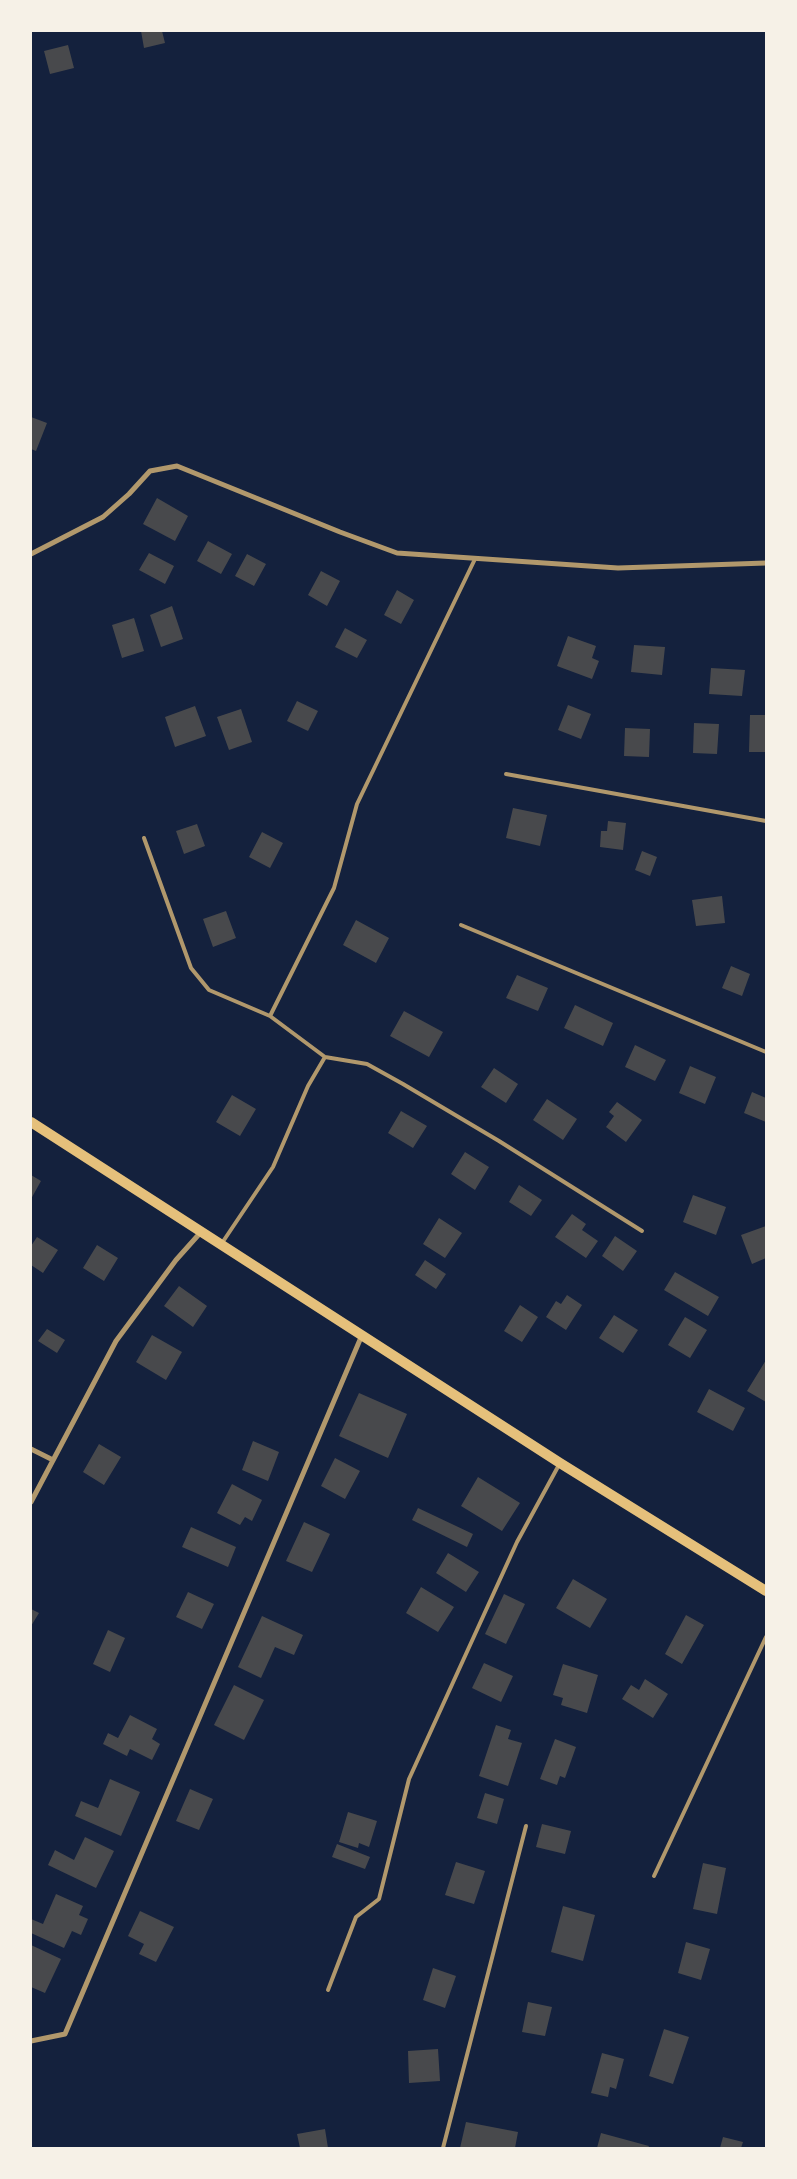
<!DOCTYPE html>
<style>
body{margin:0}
#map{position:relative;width:797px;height:2179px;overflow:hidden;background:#14213d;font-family:"Fira Sans",sans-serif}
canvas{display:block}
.frame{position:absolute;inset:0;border:32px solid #f6f1e7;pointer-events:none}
</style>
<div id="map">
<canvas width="797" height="2179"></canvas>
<div class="frame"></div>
</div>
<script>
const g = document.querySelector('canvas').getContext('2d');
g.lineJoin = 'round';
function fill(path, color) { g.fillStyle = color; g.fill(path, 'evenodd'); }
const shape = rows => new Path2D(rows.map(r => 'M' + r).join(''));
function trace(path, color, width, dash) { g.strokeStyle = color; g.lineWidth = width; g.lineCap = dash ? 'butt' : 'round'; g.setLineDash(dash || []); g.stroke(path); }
fill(shape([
 [141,31,162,31,165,43,144,48],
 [68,45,74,68,50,74,44,51],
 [31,417,47,423,36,451,31,449],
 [157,498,188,516,175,541,143,524],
 [208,541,232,554,221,574,197,561],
 [149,553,174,566,165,584,139,570],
 [247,554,266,564,254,586,235,576],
 [321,571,340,581,327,606,308,595],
 [397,590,414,600,401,624,384,615],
 [172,606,183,639,161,647,150,615],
 [134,618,144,651,122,658,112,625],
 [345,628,367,640,357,658,335,647],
 [568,636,596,646,592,658,599,661,592,679,557,666],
 [634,645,665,647,662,675,631,672],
 [711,668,745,670,742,696,709,694],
 [297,701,318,711,308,731,287,721],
 [568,705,591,714,581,739,558,730],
 [195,706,206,736,175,747,165,717],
 [241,709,252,742,229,750,217,717],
 [750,715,766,715,766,752,749,752],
 [694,723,719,724,717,754,693,753],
 [625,728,650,729,649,757,624,756],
 [513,808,547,815,540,846,506,838],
 [608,821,626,823,623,850,600,847,601,831,607,831],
 [197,824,205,846,184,854,176,831],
 [262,832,283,843,270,868,249,857],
 [642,851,657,857,650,876,635,870],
 [722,896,725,923,696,926,692,900],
 [226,911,236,938,213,947,203,919],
 [356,920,389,938,376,963,343,945],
 [731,966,750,974,742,996,722,988],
 [517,975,548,988,538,1011,506,998],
 [575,1005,613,1023,603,1046,564,1028],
 [404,1011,443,1032,429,1057,390,1036],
 [635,1045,666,1060,655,1081,625,1067],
 [690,1066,716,1077,705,1104,679,1093],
 [494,1068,518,1084,506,1103,481,1087],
 [752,1092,766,1098,766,1122,744,1113],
 [232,1095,256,1109,240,1136,216,1122],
 [547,1099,577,1119,563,1140,533,1120],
 [617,1102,642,1120,626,1142,606,1127,614,1116,609,1112],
 [401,1111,427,1126,413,1148,388,1133],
 [465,1152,489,1167,475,1190,451,1174],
 [31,1175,41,1181,31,1199],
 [519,1185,542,1200,531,1216,509,1202],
 [693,1195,726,1207,716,1235,683,1222],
 [572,1214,586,1224,582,1230,598,1241,586,1258,555,1237],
 [439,1218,462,1233,445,1258,423,1244],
 [766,1226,766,1258,752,1264,741,1235],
 [615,1236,637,1251,623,1271,602,1256],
 [37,1237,58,1250,43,1273,31,1265,31,1246],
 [97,1245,118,1258,104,1281,83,1268],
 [425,1260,446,1274,436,1289,415,1275],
 [675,1272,719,1297,708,1316,664,1290],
 [179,1286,207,1306,193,1327,164,1306],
 [567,1295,582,1305,566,1330,546,1317,556,1301,561,1304],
 [520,1305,538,1317,522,1342,504,1331],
 [614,1315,638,1330,623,1353,599,1338],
 [685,1317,707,1330,690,1358,668,1345],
 [47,1329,65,1340,57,1353,38,1341],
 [152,1335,182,1352,166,1380,136,1362],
 [766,1360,766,1402,747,1391],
 [709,1389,745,1408,733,1431,697,1412],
 [359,1393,407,1414,388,1458,339,1436],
 [253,1441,279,1452,268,1481,242,1470],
 [99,1444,121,1457,104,1485,83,1472],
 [335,1458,360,1471,345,1499,321,1486],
 [478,1477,520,1503,502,1531,461,1506],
 [232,1484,262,1500,252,1521,245,1517,240,1525,217,1513],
 [418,1508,473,1534,467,1547,412,1520],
 [304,1522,330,1534,312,1572,286,1561],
 [191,1527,236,1547,228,1567,182,1547],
 [448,1553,479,1572,466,1592,436,1573],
 [573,1579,607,1599,590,1628,556,1608],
 [421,1587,454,1607,438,1632,406,1613],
 [188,1592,214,1604,202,1629,176,1617],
 [504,1594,525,1604,506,1644,485,1634],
 [31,1609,39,1613,31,1626],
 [686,1615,704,1625,682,1664,665,1654],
 [262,1616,303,1635,294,1655,275,1647,261,1678,238,1667],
 [108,1630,125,1638,110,1672,93,1664],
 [484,1663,513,1676,501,1702,472,1688],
 [563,1664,598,1675,587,1713,561,1705,563,1698,553,1695],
 [645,1679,668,1694,653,1718,622,1699,631,1685,639,1690],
 [234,1685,264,1700,244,1740,214,1725],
 [130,1715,157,1729,152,1739,160,1744,152,1760,130,1749,127,1756,103,1744,108,1733,118,1738],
 [496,1725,511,1730,508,1739,522,1743,508,1786,479,1776],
 [555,1739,576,1747,565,1778,560,1776,557,1785,540,1779],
 [110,1779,140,1792,121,1836,75,1816,81,1801,98,1808],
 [190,1789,213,1799,199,1830,176,1821],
 [485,1793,504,1799,497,1824,477,1818],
 [348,1812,377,1821,369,1847,359,1843,358,1848,339,1842],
 [542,1824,571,1831,565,1854,536,1847],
 [85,1837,114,1851,96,1888,48,1865,55,1850,74,1860],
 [337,1844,370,1857,365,1869,332,1857],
 [456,1862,485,1871,474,1904,445,1895],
 [703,1863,726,1868,717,1914,693,1909],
 [56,1894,83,1906,79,1915,88,1919,81,1935,72,1931,64,1948,31,1933,31,1919,43,1924],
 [563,1906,595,1915,583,1961,551,1952],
 [140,1911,174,1927,156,1962,139,1954,144,1944,128,1936],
 [686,1942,710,1949,701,1980,678,1973],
 [31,1945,61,1959,45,1993,31,1987],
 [433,1968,456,1976,445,2008,423,2000],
 [528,2002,552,2007,545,2036,522,2032],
 [664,2029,689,2037,673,2084,649,2076],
 [438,2049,440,2081,409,2083,408,2051],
 [602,2053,624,2059,616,2089,610,2087,608,2097,591,2093],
 [466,2122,518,2132,515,2148,460,2148],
 [325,2129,328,2148,300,2148,297,2134],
 [601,2133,649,2146,648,2148,597,2148],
 [723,2137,743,2142,741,2148,720,2148]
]), '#48494c');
trace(shape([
 [506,774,766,821],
 [144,838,191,968,209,990,270,1016,325,1057],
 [461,925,766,1052],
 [270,1016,334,888,357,804,475,559],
 [222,1243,273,1167,308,1086,325,1057,367,1064,403,1084,499,1141,642,1231],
 [654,1876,766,1637],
 [328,1990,356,1917,379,1899,409,1779,517,1542,560,1463],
 [443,2148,526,1826]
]), '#b1986c', 4);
trace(shape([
 [31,554,103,517,129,494,150,471,177,466,340,532,397,553,618,568,766,563],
 [31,1449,53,1460],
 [31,1502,116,1341,176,1260,201,1232],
 [31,2041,65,2034,362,1335]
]), '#b1986c', 5);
trace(shape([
 [31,1122,560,1463,766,1591]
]), '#e5c07b', 10);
</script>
